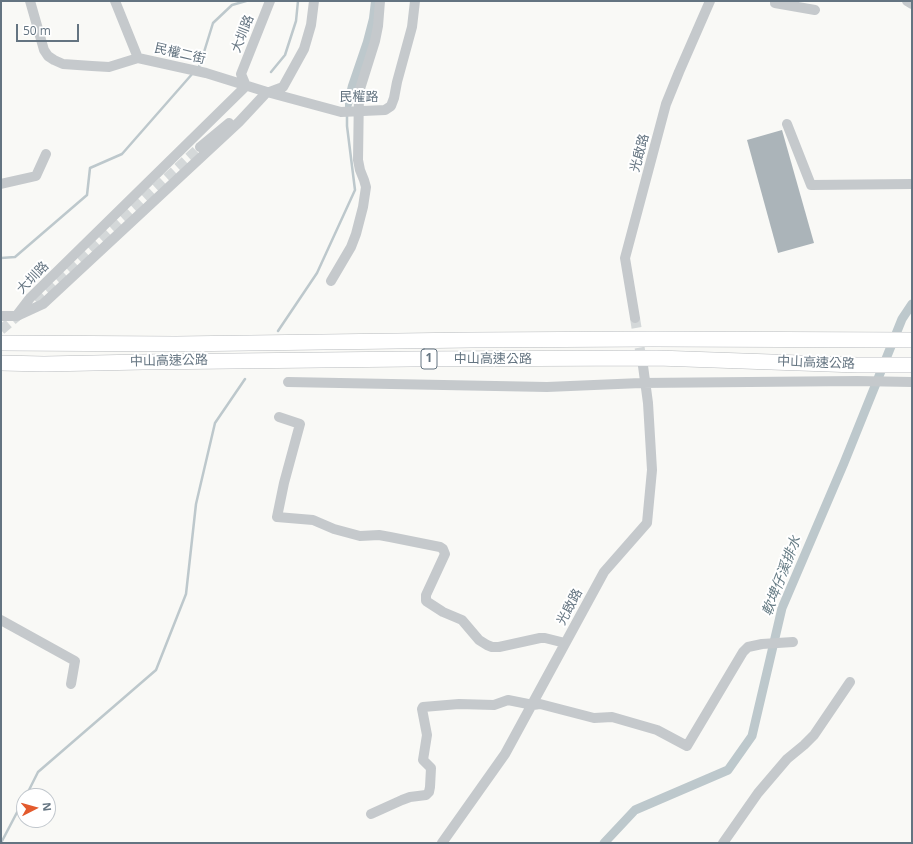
<!DOCTYPE html>
<meta charset="utf-8">
<style>
body{margin:0}
#map{position:relative;width:913px;height:844px;overflow:hidden;background:#f9f9f6;font-family:"Open Sans",sans-serif}
canvas{display:block}
.frame{position:absolute;inset:0;border:2px solid #647481;pointer-events:none}
.north{position:absolute;left:16px;top:788px;width:40px;height:40px;box-sizing:border-box;background:#fff;border:1px solid #c1c7cd;border-radius:50%;rotate:84deg;font-size:11px;font-weight:700;line-height:16px;text-align:center;color:#647481}
.north::after{content:'';display:block;margin:auto;width:14px;height:18px;background:#e35a2d;clip-path:polygon(50% 0,100% 100%,50% 72%,0 100%)}
.scale{position:absolute;left:16px;top:24px;width:63px;height:18px;box-sizing:border-box;border:2px solid #647481;border-top:0;padding-left:5px;font-size:12px;line-height:14px;white-space:nowrap;color:#647481;-webkit-text-stroke:3px #fff;paint-order:stroke}
</style>
<div id="map">
<canvas width="913" height="844"></canvas>
<div class="frame"></div>
<div class="north">N</div>
<div class="scale">50 m</div>
</div>
<script>
const g = document.querySelector('canvas').getContext('2d');
g.lineJoin = 'round';
function fill(path, color) { g.fillStyle = color; g.fill(path, 'evenodd'); }
const shape = rows => new Path2D(rows.map(r => 'M' + r).join(''));
function trace(path, color, width, dash) { g.strokeStyle = color; g.lineWidth = width; g.lineCap = dash ? 'butt' : 'round'; g.setLineDash(dash || []); g.stroke(path); }
function label(font, color, halo, rows, align = 'center') {
  g.font = font + ' "Open Sans","Noto Sans TC",sans-serif'; g.lineWidth = 4; g.setLineDash([]); g.textBaseline = 'middle'; g.strokeStyle = halo; g.fillStyle = color; for (const [text, x, y, turn = 0] of rows) {
    g.save(); g.translate(x, y); g.rotate((+turn || 0) * Math.PI / 180); g.textAlign = isNaN(turn) ? turn : align; if (halo) g.strokeText(text, 0, 0); g.fillText(text, 0, 0); g.restore();
  }
}
fill(shape([
 [371,1,378,1,378,24,351,108,345,107,345,98,348,85,363,41,369,18]
]), '#bdc8cc');
trace(shape([
 [198,68,200,65,213,23,232,5,246,1],
 [271,72,285,55,296,21,298,1],
 [1,258,15,257,87,195,90,168,122,154,193,73],
 [278,331,317,273,355,190,347,126,347,115],
 [26,796,38,772,156,670,186,594,196,504,215,423,245,379],
 [1,843,24,799]
]), '#bdc8cc', 2.5);
trace(shape([
 [604,843,635,810,728,770,752,736,782,608,844,463,902,319,912,304]
]), '#bdc8cc', 9);
fill(shape([
 [782,130,814,243,778,253,747,140]
]), '#abb4b9');
trace(shape([
 [635,318,642,363],
 [1,330,44,293,200,147]
]), '#d4d8d9', 10, [10, 5]);
const highway = shape([
 [1,343,176,344,471,340,653,339,912,340],
 [1,363,44,364,143,362,411,359,657,358,857,365,912,365]
]);
trace(highway, '#b8bbbe', 16);
trace(shape([
 [30,1,44,50,48,56,54,60,63,64,92,66,109,67,138,58,206,73,267,92,341,112,385,110,391,106,394,98,397,82,412,27,415,1],
 [115,1,138,58],
 [775,1,775,3,815,10],
 [907,1,912,4],
 [246,86,241,74,270,1],
 [267,93,283,87,304,49,311,25,314,1],
 [787,124,811,185,912,184],
 [200,147,229,123],
 [1,184,36,176,46,154],
 [331,281,351,247,356,234,363,207,366,187,364,180,360,170,358,160,359,92,375,41,378,26,380,1],
 [17,315,30,298,246,86],
 [1,316,17,316,43,304,239,122,267,92],
 [635,318,625,258,666,104,679,72,710,1],
 [288,382,547,387,641,383,857,381,912,382],
 [279,417,300,424,284,483,277,517,313,520,334,529,360,536,379,535,390,537,440,547,443,549,445,554,426,595,426,601,443,612,462,620,479,640,487,645,492,647,499,647,540,638,545,638,565,643],
 [1,620,75,661,71,684],
 [371,814,402,800,410,797,426,795,429,792,430,787,431,768,423,760,427,735,422,709,423,707,459,704,494,705,508,700,533,705,540,704,594,718,612,717,657,730,687,746,743,652,748,647,762,644,793,642],
 [442,843,505,754,604,572,647,523,652,470,648,403,643,366],
 [723,843,758,793,787,759,804,745,814,735,850,682]
]), '#c5c9cc', 10);
trace(highway, '#fff', 15);
for (const [x, y, w] of [
 [429,359,16]
]) { const box = new Path2D(); box.roundRect(x - w / 2, y - 10, w, 20, 3); g.fillStyle = '#fff'; g.fill(box); trace(box, '#647481', 1); }
label('bold 12px', '#647481', null, [
 ["1",429,359]
]);
label('13px', '#647481', '#fff', [
 ["大圳路",243,34,-68],
 ["民權二街",180,54,13],
 ["民權路",359,97],
 ["光啟路",640,153,-75],
 ["大圳路",33,278,-46],
 ["中山高速公路",493,359],
 ["中山高速公路",169,361,-1],
 ["中山高速公路",816,363,2],
 ["光啟路",570,607,-62]
]);
label('italic 14px', '#647a83', '#fff', [
 ["軟埤仔溪排水",782,576,-69]
]);
</script>
